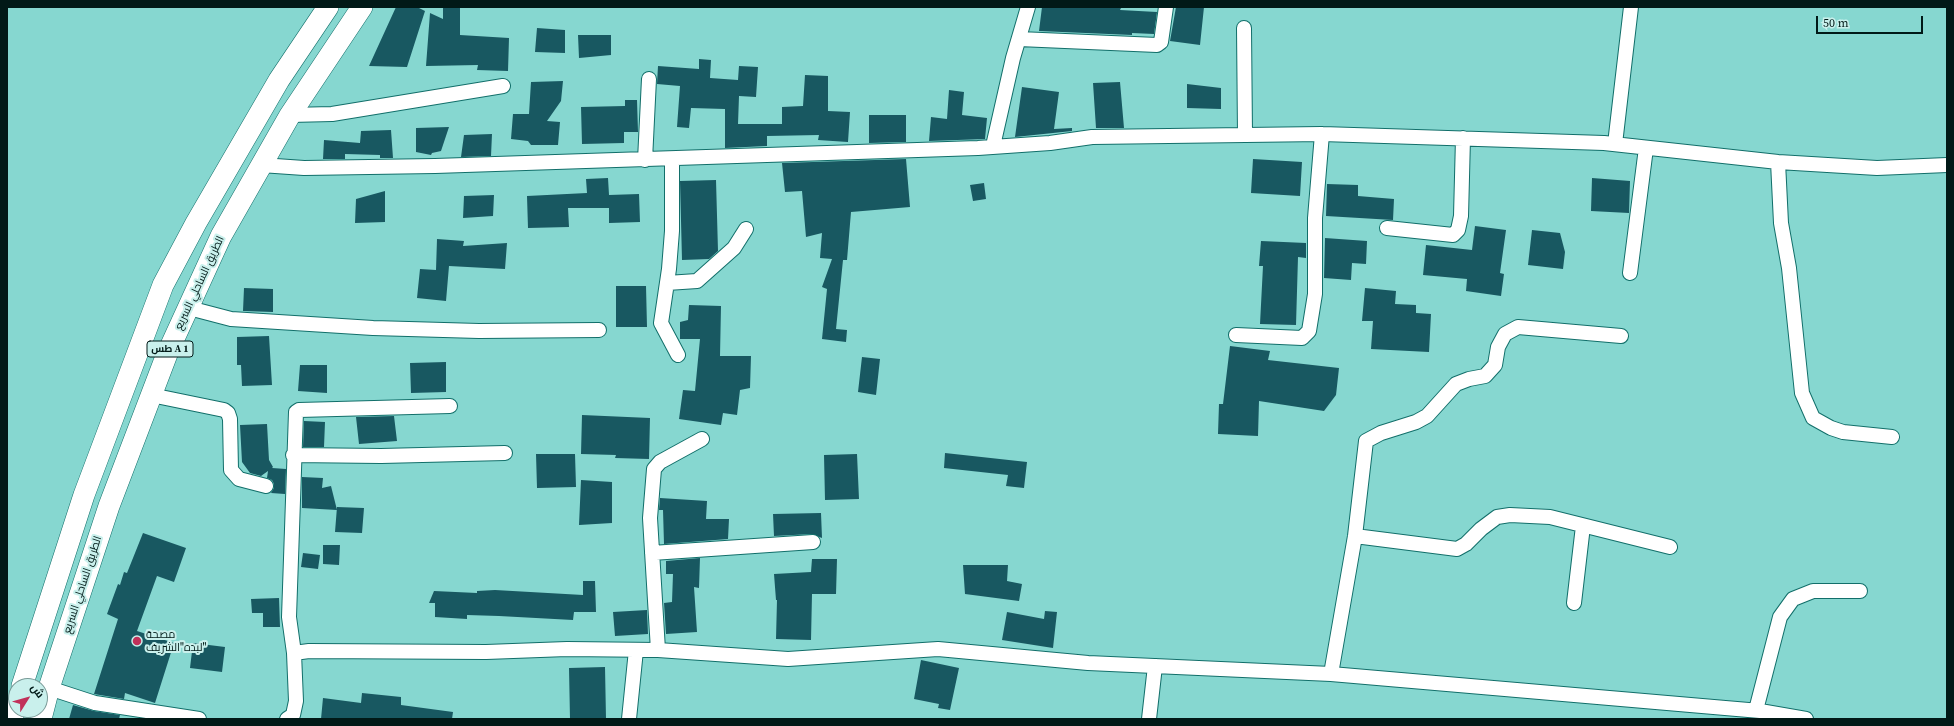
<!DOCTYPE html>
<meta charset="utf-8">
<style>
body{margin:0}
#map{position:relative;width:1954px;height:726px;overflow:hidden;background:#86d7d0;font-family:"Source Serif 4",Cairo,serif}
canvas{display:block}
.frame{position:absolute;inset:0;border:8px solid #011917;pointer-events:none}
.north{position:absolute;left:8px;top:678px;width:40px;height:40px;box-sizing:border-box;background:#c9f0ec;border:1px solid #799a97;border-radius:50%;rotate:53deg;font-size:11px;font-weight:700;line-height:16px;text-align:center;color:#011917}
.north::after{content:'';display:block;margin:auto;width:14px;height:18px;background:#c1315a;clip-path:polygon(50% 0,100% 100%,50% 72%,0 100%)}
.scale{position:absolute;left:1816px;top:16px;width:107px;height:18px;box-sizing:border-box;border:2px solid #011917;border-top:0;padding-left:5px;font-size:12px;line-height:14px;white-space:nowrap;color:#011917;-webkit-text-stroke:3px #c9f0ec;paint-order:stroke}
</style>
<div id="map">
<canvas width="1954" height="726"></canvas>
<div class="frame"></div>
<div class="north">ش</div>
<div class="scale">50 m</div>
</div>
<script>
const g = document.querySelector('canvas').getContext('2d');
g.lineJoin = 'round';
function fill(path, color) { g.fillStyle = color; g.fill(path, 'evenodd'); }
const shape = rows => new Path2D(rows.map(r => 'M' + r).join(''));
function trace(path, color, width, dash) { g.strokeStyle = color; g.lineWidth = width; g.lineCap = dash ? 'butt' : 'round'; g.setLineDash(dash || []); g.stroke(path); }
function label(font, color, halo, rows, align = 'center') {
  g.font = font + ' "Source Serif 4",Cairo,serif'; g.lineWidth = 4; g.setLineDash([]); g.textBaseline = 'middle'; g.strokeStyle = halo; g.fillStyle = color; for (const [text, x, y, turn = 0] of rows) {
    g.save(); g.translate(x, y); g.rotate((+turn || 0) * Math.PI / 180); g.textAlign = isNaN(turn) ? turn : align; if (halo) g.strokeText(text, 0, 0); g.fillText(text, 0, 0); g.restore();
  }
}
fill(shape([
 [396,7,417,7,425,11,407,67,369,66],
 [443,7,460,7,460,35,509,38,508,71,477,70,478,65,426,66,430,13,443,19],
 [1042,7,1114,7,1121,8,1120,10,1157,12,1154,34,1132,33,1132,35,1039,31],
 [1176,7,1204,7,1200,45,1170,41],
 [537,28,565,30,565,53,535,52],
 [578,35,611,35,611,55,579,58],
 [699,59,711,60,710,78,738,80,739,66,758,67,756,97,739,96,738,124,782,124,782,107,803,106,805,75,828,76,828,111,850,112,848,142,818,140,819,135,767,136,767,146,725,148,725,109,691,108,689,128,677,127,680,86,657,84,658,66,699,69],
 [563,81,561,101,547,121,560,122,558,145,531,145,528,141,511,139,513,114,529,114,531,82],
 [1120,82,1124,128,1096,128,1093,83],
 [1187,84,1221,88,1221,109,1187,108],
 [1022,87,1059,92,1054,129,1072,128,1072,131,1015,137],
 [949,90,964,92,962,115,987,118,985,139,929,141,931,117,947,119],
 [625,100,637,100,638,132,624,132,624,143,582,144,581,107,625,106],
 [869,115,906,115,906,142,869,143],
 [449,127,441,151,432,153,431,155,416,152,416,128],
 [391,130,393,158,380,158,380,155,345,154,345,159,323,159,324,140,360,143,361,131],
 [492,134,491,156,461,157,464,135],
 [906,159,910,207,851,212,847,260,843,260,836,329,847,330,846,342,822,339,827,289,822,287,832,259,820,258,822,233,806,237,802,191,785,192,782,163],
 [1253,159,1302,162,1300,196,1251,193],
 [608,178,609,195,639,194,640,222,609,223,609,208,568,208,569,227,528,228,527,196,587,193,586,179],
 [1592,178,1630,181,1629,213,1591,211],
 [716,180,718,251,709,259,682,260,680,181],
 [984,183,986,199,973,201,970,185],
 [1327,184,1358,185,1358,196,1394,199,1393,220,1326,216],
 [385,191,385,222,355,223,356,199],
 [494,195,493,216,463,218,464,196],
 [1475,226,1506,230,1500,273,1504,274,1501,296,1466,291,1467,279,1423,275,1426,245,1472,250],
 [1532,230,1560,233,1565,252,1563,269,1528,265],
 [1325,238,1367,241,1366,264,1352,263,1351,280,1324,278],
 [437,239,464,241,463,246,507,243,505,269,449,266,446,301,417,298,420,269,436,270],
 [1261,241,1306,243,1306,258,1298,257,1296,325,1260,324,1263,266,1259,266],
 [616,286,646,286,647,327,616,327],
 [244,288,273,289,273,312,243,311],
 [1365,288,1396,291,1395,304,1416,305,1416,313,1431,314,1429,352,1371,349,1373,321,1362,321],
 [689,305,721,306,720,356,751,356,750,388,740,390,737,415,723,413,721,425,679,419,683,390,695,391,700,339,680,339,680,322,688,320],
 [269,336,272,385,242,386,241,365,237,365,237,337],
 [1230,346,1270,351,1268,360,1339,368,1336,395,1324,411,1259,401,1258,436,1218,434,1219,404,1223,404],
 [862,357,880,359,876,395,858,392],
 [446,362,446,392,411,393,410,363],
 [300,365,327,365,327,393,298,391],
 [582,415,650,418,649,459,615,458,616,455,581,454],
 [394,416,397,441,359,444,356,417],
 [304,421,325,422,324,447,303,447],
 [267,424,269,460,273,467,272,468,286,469,285,494,271,493,274,488,274,484,272,480,267,478,268,471,261,476,250,473,242,462,240,425],
 [945,453,1027,462,1024,488,1006,486,1008,475,944,468],
 [536,454,575,454,576,487,537,488],
 [857,454,859,499,825,500,824,455],
 [302,477,323,478,322,488,331,486,337,510,302,508],
 [581,480,612,482,612,523,579,525],
 [660,498,707,501,706,519,729,519,728,539,664,544,663,510,659,510],
 [337,507,364,508,362,533,335,532],
 [821,513,822,538,812,534,774,536,773,514],
 [143,533,186,548,174,582,157,576,137,631,174,643,155,703,125,693,124,699,94,694,118,619,107,614,118,584,120,585,124,572,127,573],
 [323,545,340,545,339,565,323,564],
 [303,553,320,555,318,569,301,567],
 [700,558,699,588,694,587,697,632,666,634,664,603,672,602,673,574,666,574,666,561],
 [812,559,837,559,836,594,812,594,811,640,776,639,777,600,776,600,774,574,811,572],
 [963,565,1008,565,1007,581,1022,584,1019,601,965,594],
 [583,581,595,581,596,612,574,612,573,620,499,616,467,615,467,619,435,617,435,603,429,603,434,591,477,593,477,591,495,590,583,595],
 [279,598,280,627,263,627,263,613,252,613,251,599],
 [647,610,648,634,615,636,613,612],
 [1045,611,1057,612,1053,648,1002,640,1007,612,1044,619],
 [193,643,225,647,222,672,190,668],
 [921,660,959,668,950,710,938,708,939,704,914,699],
 [605,667,606,719,570,719,569,668],
 [362,693,401,697,401,705,453,712,452,719,321,719,323,698,361,703],
 [73,705,94,711,120,715,119,719,69,719]
]), '#185861');
const minor = shape([
 [1244,28,1245,135],
 [1019,39,1157,45,1161,42,1166,7],
 [290,115,332,114,503,86],
 [1615,144,1631,7],
 [993,146,1013,58,1028,7],
 [672,159,672,231,669,269,661,323,678,355],
 [645,160,649,79],
 [1778,162,1781,223,1789,268,1802,393,1813,418,1831,428,1843,432,1892,437],
 [261,165,304,168,435,166,978,148,1050,143,1092,137,1322,134,1604,143,1778,162,1877,168,1947,165],
 [1387,228,1453,235,1458,230,1461,216,1463,138],
 [1630,273,1646,148],
 [667,283,697,281,734,248,746,229],
 [189,308,231,319,373,328,479,331,599,330],
 [1236,335,1302,338,1309,331,1315,294,1315,218,1322,134],
 [151,395,224,410,228,413,230,419,231,470,239,479,266,486],
 [293,455,381,456,505,453],
 [1355,536,1457,549,1466,544,1481,529,1497,517,1510,515,1550,517,1670,547],
 [652,553,813,542],
 [1574,603,1583,526],
 [658,650,650,518,654,469,660,462,702,439],
 [294,653,289,617,296,412,299,410,450,406],
 [1331,674,1355,536,1366,441,1381,433,1416,422,1427,416,1456,384,1469,379,1485,376,1495,365,1498,347,1505,334,1518,327,1621,336],
 [49,688,95,703,199,719],
 [1756,710,1780,617,1793,599,1813,591,1860,591],
 [287,719,293,715,296,701,294,653,309,651,486,652,567,649,658,650,788,659,938,649,1088,663,1331,674,1760,711,1806,719],
 [629,719,636,650],
 [1149,719,1155,666]
]);
const highway = shape([
 [22,686,84,495,163,285,196,223,279,80,328,7],
 [12,719,16,706],
 [41,719,49,688,109,506,167,354,221,236,290,115,362,7]
]);
trace(minor, '#126f6a', 16);
trace(highway, '#126f6a', 22);
trace(minor, '#fff', 14);
trace(highway, '#fff', 21);
for (const [x, y, r, color] of [
 [137,641,5,"#c1315a"]
]) { const dot = new Path2D(); dot.arc(x, y, r, 0, 2 * Math.PI); g.fillStyle = color; g.fill(dot); trace(dot, '#c9f0ec', 1.5); }
for (const [x, y, w] of [
 [170,349,46]
]) { const box = new Path2D(); box.roundRect(x - w / 2, y - 8, w, 16, 3); g.fillStyle = '#c9f0ec'; g.fill(box); trace(box, '#011917', 1); }
label('bold 10px', '#011917', null, [
 ["طس A 1",170,349]
]);
label('11px', '#011917', '#c9f0ec', [
 ["الطريق الساحلي السريع",200,283,-65],
 ["الطريق الساحلي السريع",83,585,-72]
]);
label('11px', '#011917', '#c9f0ec', [
 ["مصحة",146,635],
 ["لبده\"الشريف\"",146,648]
], 'left');
</script>
